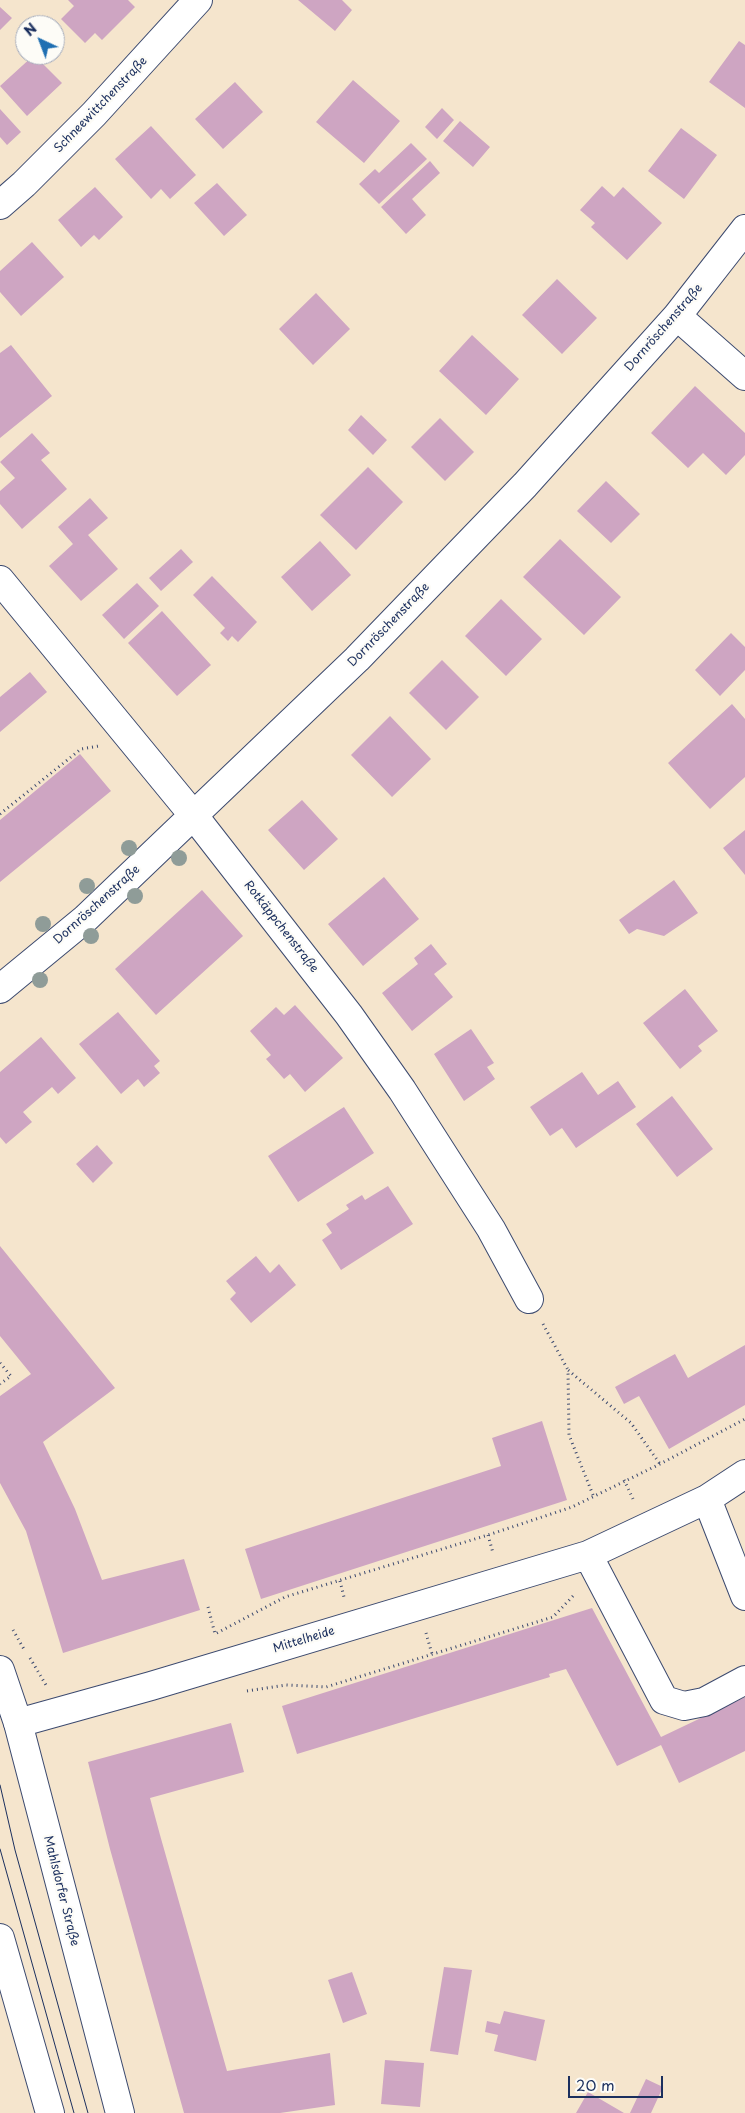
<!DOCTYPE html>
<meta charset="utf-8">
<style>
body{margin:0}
#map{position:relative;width:745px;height:2113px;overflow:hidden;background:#f5e5cd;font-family:"Playpen Sans",sans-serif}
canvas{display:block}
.north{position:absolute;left:15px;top:15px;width:50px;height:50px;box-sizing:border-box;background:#fdfcf7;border:1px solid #a3aaba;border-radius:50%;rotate:317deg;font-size:14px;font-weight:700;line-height:20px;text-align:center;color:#1b2f5e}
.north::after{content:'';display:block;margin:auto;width:18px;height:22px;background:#1f6fb2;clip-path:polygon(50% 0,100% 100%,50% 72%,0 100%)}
.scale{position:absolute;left:568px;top:2076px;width:95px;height:22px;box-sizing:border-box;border:2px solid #1b2f5e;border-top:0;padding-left:6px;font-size:15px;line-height:18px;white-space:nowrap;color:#1b2f5e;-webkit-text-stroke:4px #fdfcf7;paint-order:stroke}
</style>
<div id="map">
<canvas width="745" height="2113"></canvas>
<div class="north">N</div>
<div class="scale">20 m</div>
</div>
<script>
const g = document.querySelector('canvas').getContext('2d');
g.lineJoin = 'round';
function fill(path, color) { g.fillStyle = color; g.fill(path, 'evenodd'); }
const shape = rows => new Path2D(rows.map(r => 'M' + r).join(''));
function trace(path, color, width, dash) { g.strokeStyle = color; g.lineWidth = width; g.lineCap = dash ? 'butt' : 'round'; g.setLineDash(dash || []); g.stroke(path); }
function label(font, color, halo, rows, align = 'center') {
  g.font = font + ' "Playpen Sans",sans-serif'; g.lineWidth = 4.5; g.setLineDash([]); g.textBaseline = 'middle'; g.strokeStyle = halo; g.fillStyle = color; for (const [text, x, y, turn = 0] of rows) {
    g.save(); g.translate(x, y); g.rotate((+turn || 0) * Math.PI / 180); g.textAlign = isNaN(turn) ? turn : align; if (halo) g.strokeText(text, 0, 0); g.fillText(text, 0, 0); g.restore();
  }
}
fill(shape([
 [68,0,128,0,135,7,102,40,95,33,85,43,61,19,74,6],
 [298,0,342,0,352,10,335,31],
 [0,7,12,18,0,30],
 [739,41,745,45,745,108,709,82],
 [34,55,62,83,27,116,0,86],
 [353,80,400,121,364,163,316,122],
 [235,82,263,112,223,149,195,119],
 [442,108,454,120,437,139,425,127],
 [0,109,21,132,7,145,0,137],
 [460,121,490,147,473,167,443,141],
 [151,126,196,175,170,199,161,189,151,199,115,159],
 [681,128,717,155,684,199,648,171],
 [411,143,427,159,379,204,359,184,375,169,379,173],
 [430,161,440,173,412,199,426,215,406,234,381,207],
 [217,183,247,215,224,236,194,203],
 [602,186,614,197,623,187,662,223,627,260,591,227,595,223,580,210],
 [95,187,123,217,99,240,94,235,81,247,58,220],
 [32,242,64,277,21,316,0,292,0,271],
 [557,279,597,318,562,354,522,315],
 [316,293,350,329,313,365,279,329],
 [472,335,519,379,486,415,439,371],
 [11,345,52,396,0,438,0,353],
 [695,386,745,433,745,455,726,475,703,453,688,468,651,433],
 [361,415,387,440,373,455,348,430],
 [440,418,474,452,445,481,411,447],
 [32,433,50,453,41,460,67,489,22,529,0,504,0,491,15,478,0,462],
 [368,467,403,502,356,550,320,515],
 [606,481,640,514,611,543,577,511],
 [90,498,108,518,88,535,118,569,81,601,49,566,73,544,58,527],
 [560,539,621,597,584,635,523,577],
 [320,541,351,575,312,611,281,577],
 [181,549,193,562,161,591,149,578],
 [212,576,257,622,238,642,232,636,228,641,220,633,225,628,193,595],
 [137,583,159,606,124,639,102,615],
 [501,599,542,639,506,676,465,636],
 [162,611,211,665,177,696,128,643],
 [731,633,745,647,745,670,720,696,695,670],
 [442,660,479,697,446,730,409,693],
 [30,672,47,692,0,732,0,697],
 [732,704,745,719,745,777,710,809,668,763],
 [390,716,431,759,392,797,351,755],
 [80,754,111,791,0,882,0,820],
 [302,800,338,839,304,870,268,830],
 [745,830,745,875,723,848],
 [384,877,419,919,363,966,328,924],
 [674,880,698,913,664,936,637,929,629,934,619,920],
 [202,890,243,936,156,1015,115,969],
 [431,944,447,964,434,974,453,997,412,1031,382,993,418,964,414,958],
 [685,989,718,1031,698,1046,702,1051,680,1069,643,1023],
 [295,1005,343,1058,305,1092,290,1074,284,1079,266,1059,271,1055,250,1031,276,1007,284,1015],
 [118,1012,160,1061,154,1066,160,1073,144,1087,138,1079,121,1094,79,1044],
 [471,1029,494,1063,487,1067,495,1079,464,1101,434,1054],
 [41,1037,76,1078,58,1094,52,1087,23,1112,32,1122,6,1144,0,1137,0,1072],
 [582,1072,598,1095,618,1081,636,1107,576,1148,562,1128,550,1136,530,1107],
 [672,1096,713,1149,677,1177,636,1124],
 [344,1107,374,1153,298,1202,268,1156],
 [97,1145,113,1163,93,1183,76,1164],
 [388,1186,413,1224,341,1270,322,1240,332,1233,326,1224,349,1209,346,1205,362,1195,365,1200],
 [0,1246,115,1388,43,1442,75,1509,102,1580,184,1559,200,1610,63,1653,26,1531,0,1483,0,1396,31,1374,0,1336],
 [256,1256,270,1273,279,1264,296,1285,251,1323,230,1299,236,1293,226,1281],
 [745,1345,745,1405,669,1449,639,1396,624,1404,615,1387,675,1354,688,1378],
 [542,1421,567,1500,261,1599,245,1549,501,1466,492,1438],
 [592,1608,661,1737,745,1697,745,1751,679,1783,661,1745,617,1766,566,1669,549,1674,550,1677,297,1754,282,1706],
 [231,1723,244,1772,150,1798,160,1835,227,2071,330,2053,335,2105,280,2113,184,2113,110,1849,88,1762],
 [444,1967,472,1970,458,2055,430,2051],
 [352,1972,367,2014,343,2023,328,1980],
 [504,2011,545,2020,536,2061,494,2051,498,2035,485,2032,487,2021,500,2024],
 [385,2060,424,2063,420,2107,381,2104],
 [646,2079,663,2087,651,2113,630,2113],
 [588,2092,624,2113,576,2113]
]), '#cea5c2');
const minor = shape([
 [0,205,24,184,94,114,198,0],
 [677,316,745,376],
 [0,580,194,816,349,1015,402,1090,491,1229,529,1299],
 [0,989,85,919,357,659,525,485,677,316,745,229],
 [707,1499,745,1596],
 [588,1555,664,1700,684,1706,704,1702,745,1680],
 [18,1723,151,1686,588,1555,707,1499,745,1474]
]);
const major = shape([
 [0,1670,18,1723,120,2113],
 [0,1938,50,2113]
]);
trace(minor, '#3c4a6f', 30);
trace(major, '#3c4a6f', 30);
trace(shape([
 [0,814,81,749,99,746],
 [543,1324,568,1370],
 [0,1363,11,1376,0,1384],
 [624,1480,634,1501],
 [593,1495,569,1435,568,1370,631,1423,660,1464],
 [488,1535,493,1553],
 [340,1581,344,1597],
 [208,1607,215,1634,285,1597,488,1535,572,1507,660,1464,745,1419],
 [13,1630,25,1651],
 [426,1633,432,1654],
 [30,1658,46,1685],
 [247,1691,286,1685,326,1687,553,1617,575,1594]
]), '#3c4a6f', 3, [1, 4]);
trace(minor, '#fff', 28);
trace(major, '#fff', 28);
trace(shape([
 [0,1785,15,1850,88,2113],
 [0,1849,74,2113]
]), '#1b2f5e', 1);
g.fillStyle = '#8f9c98';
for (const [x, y] of [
 [129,848],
 [179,858],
 [87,886],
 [135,896],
 [43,924],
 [91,936],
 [40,980]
]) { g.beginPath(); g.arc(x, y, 8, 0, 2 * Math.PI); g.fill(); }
label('12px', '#1b2f5e', '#fdfcf7', [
 ["Schneewittchenstraße",101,105,-46],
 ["Dornröschenstraße",664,328,-49],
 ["Dornröschenstraße",389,625,-46],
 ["Dornröschenstraße",97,905,-42],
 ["Rotkäppchenstraße",281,927,52],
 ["Mittelheide",304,1640,-17],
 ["Mahlsdorfer Straße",61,1891,76]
]);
</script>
